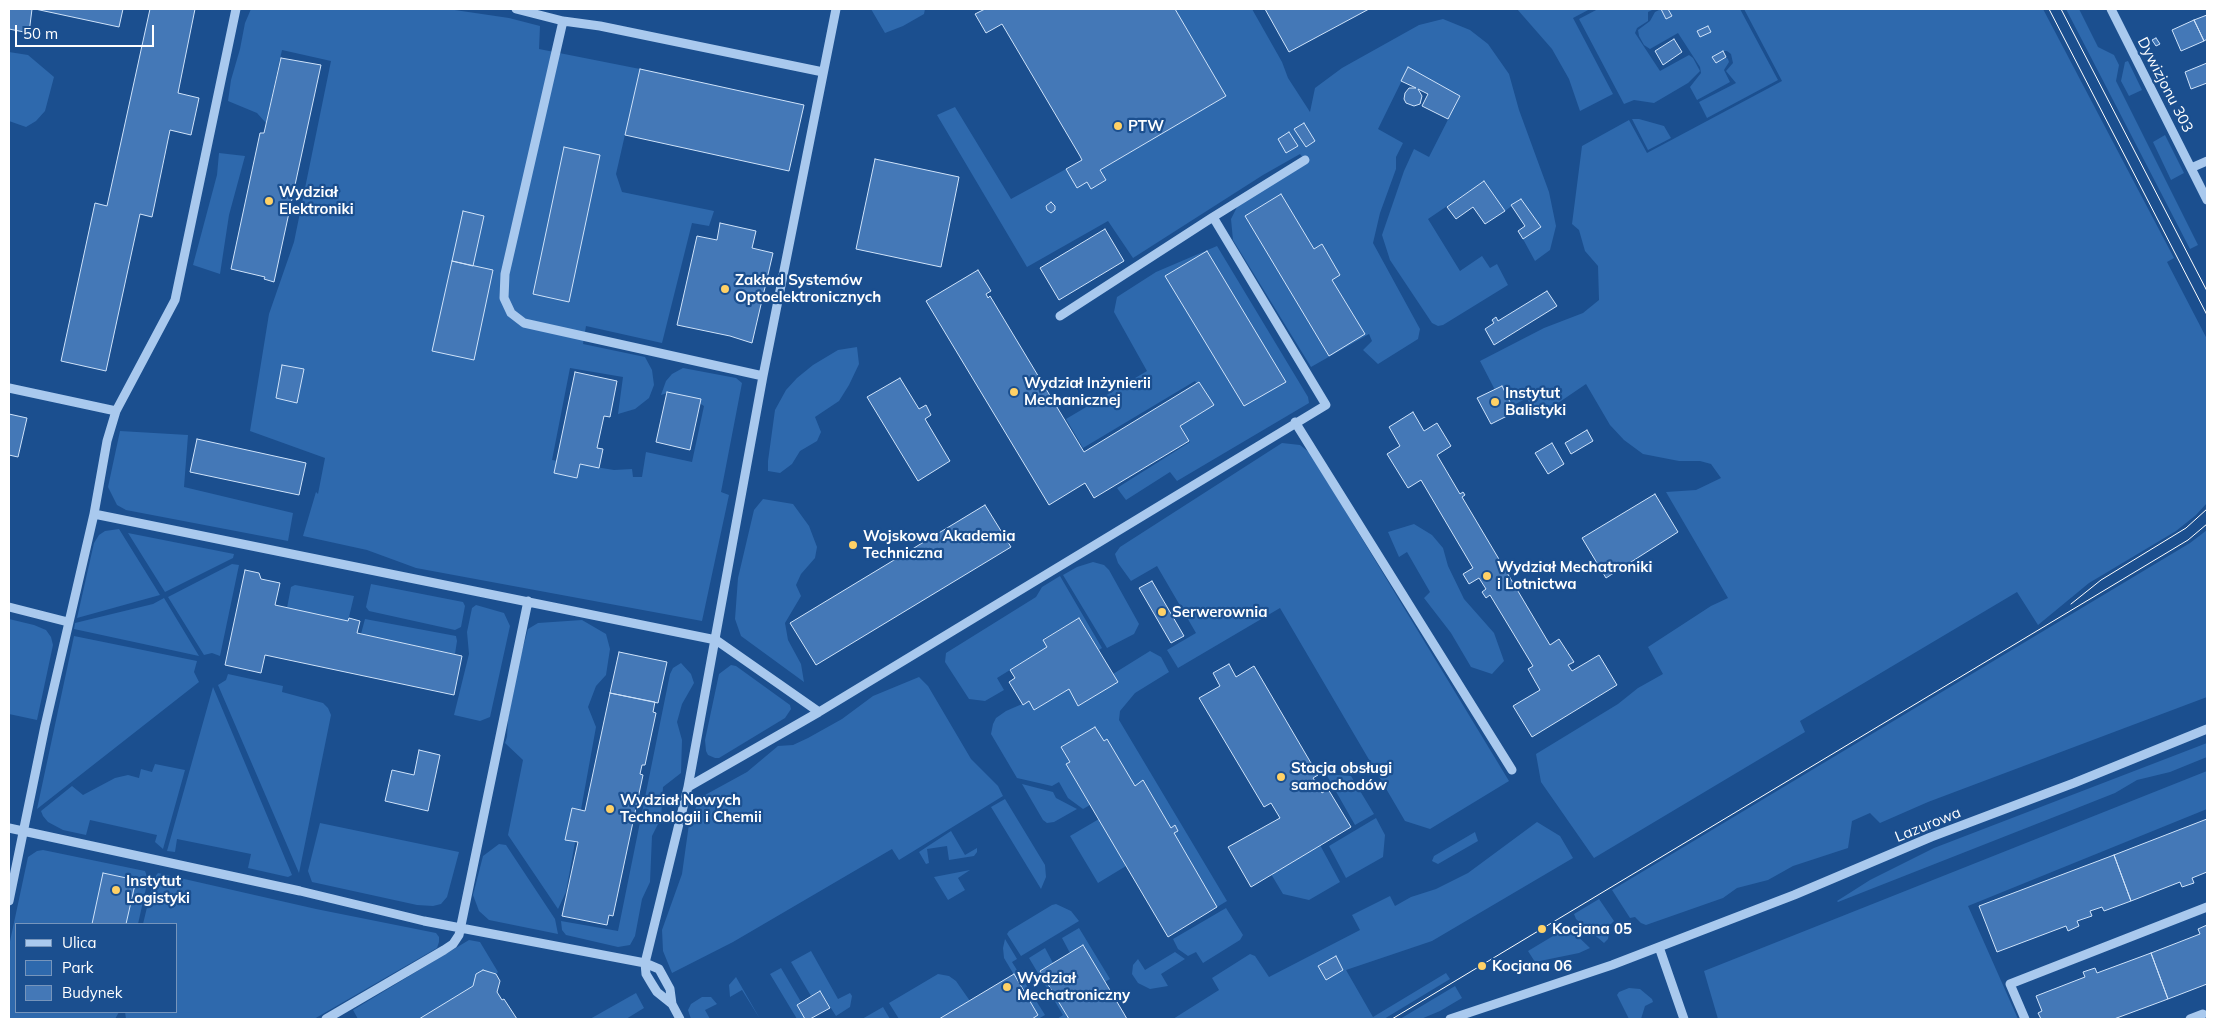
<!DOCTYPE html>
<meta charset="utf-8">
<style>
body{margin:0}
#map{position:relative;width:2216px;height:1028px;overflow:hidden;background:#1b4f8f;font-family:Mulish,sans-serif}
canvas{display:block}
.frame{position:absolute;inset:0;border:10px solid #fff;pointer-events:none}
.legend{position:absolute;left:15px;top:923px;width:162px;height:90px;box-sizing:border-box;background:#1b4f8f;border:1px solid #7695bc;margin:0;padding:6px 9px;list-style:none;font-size:15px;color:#fff}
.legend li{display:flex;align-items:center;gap:10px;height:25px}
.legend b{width:25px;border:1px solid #7695bc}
.scale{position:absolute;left:15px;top:25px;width:139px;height:22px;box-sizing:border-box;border:2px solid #fff;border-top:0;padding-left:6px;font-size:15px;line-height:18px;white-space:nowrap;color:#fff;-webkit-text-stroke:4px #1b4f8f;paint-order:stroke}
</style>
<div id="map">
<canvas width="2216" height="1028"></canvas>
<div class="frame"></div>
<ul class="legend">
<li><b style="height:6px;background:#a9c9ee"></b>Ulica</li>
<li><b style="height:14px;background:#2e69ad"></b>Park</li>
<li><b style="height:14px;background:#4478b7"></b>Budynek</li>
</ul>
<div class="scale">50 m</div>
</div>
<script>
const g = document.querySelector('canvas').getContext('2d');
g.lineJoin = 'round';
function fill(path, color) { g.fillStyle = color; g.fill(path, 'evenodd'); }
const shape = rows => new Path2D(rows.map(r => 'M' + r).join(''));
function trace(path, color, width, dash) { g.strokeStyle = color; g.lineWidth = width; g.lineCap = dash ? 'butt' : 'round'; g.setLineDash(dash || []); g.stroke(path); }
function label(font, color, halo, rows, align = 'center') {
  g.font = font + ' Mulish,sans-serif'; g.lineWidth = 4.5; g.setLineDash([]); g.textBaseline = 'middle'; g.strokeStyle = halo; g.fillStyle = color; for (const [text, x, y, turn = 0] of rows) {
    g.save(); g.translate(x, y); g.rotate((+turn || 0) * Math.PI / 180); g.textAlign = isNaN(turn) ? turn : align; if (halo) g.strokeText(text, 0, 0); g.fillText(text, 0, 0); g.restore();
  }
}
fill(shape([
 [251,9,448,9,509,18,540,26,539,49,640,69,616,174,622,192,714,211,709,226,692,223,662,343,586,326,583,344,645,357,652,370,654,385,649,398,635,409,618,414,623,377,570,368,552,460,614,470,632,469,633,477,642,477,646,452,692,462,704,406,696,401,667,393,661,395,666,381,672,374,683,368,736,378,742,383,721,492,729,495,702,621,416,568,367,550,303,536,316,492,318,494,325,458,250,431,269,314,294,242,331,61,282,50,266,123,257,113,228,101,231,80,240,49,245,23],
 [871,9,925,9,924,14,903,26,885,33],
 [1175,9,1252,9,1282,62,1288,78,1310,112,1315,88,1342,68,1419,25,1443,19,1470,30,1488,44,1509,74,1519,110,1549,192,1556,226,1550,250,1535,261,1523,239,1540,227,1521,199,1505,211,1484,181,1428,219,1460,271,1482,256,1490,268,1497,264,1508,285,1443,325,1438,326,1432,323,1390,260,1382,235,1404,171,1414,149,1429,157,1460,96,1408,68,1378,129,1403,143,1396,157,1396,169,1380,213,1373,243,1420,329,1418,339,1378,364,1363,350,1372,341,1369,334,1311,367,1233,240,1231,219,1238,205,1307,163,1300,154,1263,175,1133,258,1108,221,1027,267,937,115,955,107,1011,199,1066,169,1077,187,1087,182,1091,189,1106,180,1100,170,1226,96],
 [1517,9,1590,9,1573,18,1613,94,1580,111,1569,79,1552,49],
 [1598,9,1654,9,1648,12,1648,21,1637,28,1635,33,1660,71,1689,55,1693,58,1700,71,1688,83,1654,103,1634,100,1624,104,1579,19],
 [1661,9,1666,19,1672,16,1668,9,1740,9,1778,80,1707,118,1699,102,1736,83,1726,71,1733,63,1731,54,1727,51,1723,51,1712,57,1716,63,1726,57,1728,59,1729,62,1724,70,1730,82,1697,100,1690,87,1701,73,1700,67,1678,33,1650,49,1644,45,1639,36,1638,30,1650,21,1655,12],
 [1744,9,2043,9,2174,258,2167,262,2207,339,2207,503,2196,515,2176,531,2089,583,2038,625,2017,592,1800,721,1805,732,1594,858,1541,782,1536,754,1618,704,1638,688,1663,674,1648,647,1711,606,1728,598,1666,492,1696,490,1721,478,1711,464,1700,461,1679,461,1643,454,1624,440,1610,425,1586,384,1536,418,1527,398,1512,406,1502,386,1495,390,1480,361,1544,328,1583,313,1599,300,1598,266,1585,251,1579,230,1572,224,1582,146,1629,120,1647,153,1782,81],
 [2066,9,2079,9,2098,47,2114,55,2119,65,2116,81,2198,245,2190,249],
 [9,52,28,55,54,77,45,111,36,121,26,127,9,121],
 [2128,61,2142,90,2129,96,2121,81,2125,62],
 [1632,119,1639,119,1664,126,1671,138,1648,150],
 [2165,135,2184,173,2171,180,2153,142],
 [219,153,245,156,229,215,220,274,193,265,217,175],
 [1217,246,1308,397,1309,403,1177,481,1170,472,1126,500,1117,488,1190,442,1179,423,1209,404,1195,381,1083,448,1066,419,1147,371,1114,312,1117,297,1156,272],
 [857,347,859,364,849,385,839,401,815,417,821,432,817,441,800,451,792,464,780,473,768,471,768,461,775,410,786,390,797,378,813,365,838,350],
 [120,431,188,435,184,487,293,513,288,541,126,510,117,505,108,487],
 [1282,443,1300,445,1310,453,1509,781,1430,829,1405,821,1280,608,1178,668,1167,650,1196,633,1157,566,1131,581,1118,563,1115,554,1120,547],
 [763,499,793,504,809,526,817,547,815,558,801,574,796,585,801,596,785,623,788,640,801,664,804,682,741,636,735,619,738,578,754,510],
 [1414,524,1432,535,1443,548,1448,566,1464,599,1494,633,1504,661,1492,674,1471,667,1451,633,1424,598,1430,592,1407,552,1399,557,1388,532],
 [119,529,160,595,77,618,94,543,99,535,105,531],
 [2207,530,2207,697,1928,802,1880,823,1870,813,1852,821,1848,848,1793,866,1768,880,1737,888,1723,898,1646,925,1641,923,1635,917,1630,918,1612,890,2190,543],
 [128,533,234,554,233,558,165,592],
 [1093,562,1104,565,1109,570,1139,624,1134,634,1107,648,1063,575,1077,567],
 [232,564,239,565,220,656,212,653,204,655,168,597],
 [1060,576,1102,648,1099,650,1079,618,1043,639,1047,647,997,678,1004,690,985,701,969,699,945,662,946,653,1036,597,1042,587],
 [371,584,463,602,465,606,461,627,455,630,369,611,366,607],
 [295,585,354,596,348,621,287,608,291,587],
 [164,598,199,656,74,629,75,623,153,604],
 [476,605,504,613,510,626,490,717,480,721,454,715,469,654,467,632,472,608],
 [9,619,34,625,46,630,51,637,53,645,37,720,9,714],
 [365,619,456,636,457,641,455,654,361,634],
 [582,620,606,634,610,649,606,675,596,686,588,707,596,727,566,892,558,909,508,835,523,760,505,743,507,737,508,718,519,662,528,629,538,623],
 [74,636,197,661,194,672,199,682,37,809],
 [1150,651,1161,657,1169,672,1135,693,1120,711,1119,720,1227,901,1217,907,1174,833,1178,831,1175,826,1171,828,1144,781,1135,786,1107,740,1104,741,1095,727,1061,747,1070,762,1066,764,1090,805,1083,809,1068,798,1059,782,1052,786,1017,778,991,734,993,724,996,718,1006,711,1029,701,1034,710,1069,689,1078,705,1113,674],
 [681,663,691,674,694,683,682,704,677,722,682,740,681,773,663,787,661,818,652,836,650,882,642,899,635,936,630,945,618,947,566,935,562,930,561,921,618,931,670,674,673,668],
 [731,665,736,666,790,705,791,709,785,718,719,758,715,758,708,755,706,751,705,740,719,674],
 [228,674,283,686,282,692,323,703,328,708,331,715,299,873,218,685,226,680],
 [919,677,928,686,971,759,998,786,1003,796,899,860,892,849,733,942,672,973,663,951,662,930,682,874,689,824,695,809,705,795,747,772,778,746,793,745,808,738,842,719,873,696],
 [213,687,292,875,288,877,248,868,251,854,177,839,175,852,167,851],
 [2207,743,2207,757,2170,772,2137,780,2115,793,2072,810,1838,902,1837,901,1870,880,1934,848],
 [155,764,185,770,163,849,155,842,157,835,90,820,86,835,63,830,48,822,43,816,41,811,72,786,83,795,115,778,128,775,139,778,141,769,152,772],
 [2207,771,2207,809,1968,906,2018,1019,1718,1019,1704,971],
 [1326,774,1351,776,1374,814,1355,825],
 [1022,784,1053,792,1056,798,1077,809,1054,822,1047,823,1043,820],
 [1005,799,1045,865,1046,877,1041,889,991,807],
 [1376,818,1385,835,1383,857,1346,878,1329,846],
 [1099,819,1126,866,1098,883,1070,836],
 [1537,822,1560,836,1573,858,1432,941,1346,970,1373,1017,1446,973,1450,979,1384,1019,1173,1019,1219,990,1212,978,1250,954,1255,956,1269,977,1360,930,1352,915,1390,896,1395,906,1411,897,1436,889,1468,873],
 [320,823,459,852,447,897,441,904,433,906,417,905,312,882,308,871],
 [951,831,965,855,977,848,977,852,974,856,949,860,947,846,927,849,929,863,926,864,919,852],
 [1475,832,1478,841,1438,864,1432,861,1434,856],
 [499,844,506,845,555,919,558,934,489,920,479,911,473,895,483,856],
 [1320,845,1340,882,1309,900,1283,894,1271,874],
 [43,850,145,871,148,879,138,924,126,924,135,880,103,873,92,924,16,924,16,1012,119,1012,115,1019,9,1019,9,946,28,857,37,851],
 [970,870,958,878,965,890,948,900,934,877],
 [158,873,316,909,436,933,439,937,439,942,437,948,314,1019,126,1019,125,1012,176,1012,176,924,143,924,154,878],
 [1599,899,1614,921,1610,925,1608,939,1604,943,1576,919,1574,914],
 [1056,904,1071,911,1079,921,1021,956,1007,934,1009,931,1052,905],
 [1226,908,1243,935,1240,940,1203,963,1196,952,1188,956,1178,949,1173,939],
 [1568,927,1590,948,1579,953,1535,962,1528,951],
 [1079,928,1110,979,1105,982,1070,953,1062,938],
 [1005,939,1017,959,1012,962,1045,1015,1038,1019,1032,1019,1038,1015,1004,958,1003,948],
 [469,940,480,942,498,972,496,974,483,970,476,974,473,986,419,1019,358,1019,353,1010],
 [1045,948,1053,963,1040,971,1069,1019,1057,1019,1063,1015,1029,958],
 [811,951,838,999,850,993,852,996,850,1007,836,1016,820,991,811,996,791,962],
 [1175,952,1185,959,1161,974,1168,986,1150,989,1138,983,1132,974,1133,965,1138,959,1145,970],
 [781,968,801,1002,797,1005,805,1019,797,1019,770,974],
 [938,974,949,976,956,981,970,1001,939,1019,899,1019,889,1003],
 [736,977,760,1019,742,990,730,997,729,985],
 [1455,986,1462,998,1440,1011,1421,1019,1400,1019],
 [1629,988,1640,989,1652,999,1653,1002,1645,1006,1641,1019,1629,1019,1617,995,1619,992],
 [636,993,644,1008,626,1019,590,1019],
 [702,997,711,997,717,1004,705,1010,710,1019,691,1019,688,1010,691,1004],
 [883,1007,890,1019,862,1019]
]), '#2e69ad');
const building = shape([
 [9,9,32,9,29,33,9,29,9,9],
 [35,9,123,9,119,27,35,9],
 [150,9,195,9,178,93,199,98,191,135,170,130,152,217,140,214,106,371,61,361,95,203,107,206,150,9],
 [985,9,1175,9,1226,96,1100,170,1106,180,1091,189,1087,182,1077,188,1066,169,1082,160,1080,156,1002,24,986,33,975,14,985,9],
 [1265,9,1369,9,1289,52,1265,9],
 [1661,9,1668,9,1672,16,1666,19,1661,9],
 [2207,15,2207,39,2204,41,2194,20,2207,15],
 [2194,20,2204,41,2181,51,2172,30,2194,20],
 [1708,26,1711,32,1700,37,1697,31,1708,26],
 [2156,38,2160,44,2156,46,2152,40,2156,38],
 [1674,39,1682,52,1663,65,1655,51,1674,39],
 [1723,51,1726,57,1716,63,1712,57,1723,51],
 [281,58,321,65,274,282,264,279,265,277,231,269,260,133,264,133,281,58],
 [2207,63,2207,83,2191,89,2185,72,2207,63],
 [1408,67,1460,96,1448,119,1422,106,1428,94,1418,89,1422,96,1420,104,1414,106,1406,103,1404,99,1405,93,1409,88,1416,88,1401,81,1408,67],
 [640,69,804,105,789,171,625,135,640,69],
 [1304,123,1315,141,1306,147,1294,129,1304,123],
 [1289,132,1298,146,1286,153,1278,139,1289,132],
 [564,147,600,155,569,302,533,294,564,147],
 [875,159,959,177,941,267,856,249,875,159],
 [1484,181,1505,211,1485,224,1473,207,1456,219,1447,207,1484,181],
 [1281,194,1314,249,1322,244,1340,275,1332,280,1365,334,1329,356,1245,216,1281,194],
 [1521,199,1541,227,1523,239,1518,231,1525,226,1511,205,1521,199],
 [1051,202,1055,206,1055,210,1051,213,1047,210,1046,206,1051,202],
 [463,211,484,216,473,266,452,261,463,211],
 [720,223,756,231,752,248,773,253,752,343,730,336,677,325,697,236,717,240,720,223],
 [1105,229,1124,261,1059,300,1040,268,1105,229],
 [1207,251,1286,382,1244,406,1165,276,1207,251],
 [452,261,493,270,474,360,432,351,452,261],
 [978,270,991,291,986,294,988,298,990,296,1084,452,1199,382,1214,405,1180,426,1189,441,1094,498,1085,483,1049,505,926,301,978,270],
 [1547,291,1557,306,1494,345,1485,329,1494,323,1492,320,1496,317,1498,321,1547,291],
 [282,365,304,369,297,403,276,398,282,365],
 [575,372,617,381,610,417,604,416,597,448,603,449,599,468,580,464,577,478,554,473,575,372],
 [900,378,919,409,926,405,931,415,925,419,950,461,918,481,867,397,900,378],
 [1502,386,1515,412,1491,424,1477,398,1502,386],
 [667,392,701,399,690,450,656,442,667,392],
 [1413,412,1424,431,1437,423,1451,446,1437,455,1460,494,1463,492,1465,495,1462,497,1550,645,1559,639,1574,662,1568,665,1572,671,1599,655,1617,685,1532,737,1513,706,1540,690,1528,669,1533,666,1490,595,1486,598,1482,592,1486,589,1479,578,1469,584,1463,574,1473,568,1421,480,1408,488,1387,454,1400,446,1389,427,1413,412],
 [9,414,27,418,18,457,9,455,9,414],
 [1587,430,1593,441,1571,454,1565,443,1587,430],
 [197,439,306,463,299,495,190,472,197,439],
 [1552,443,1564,464,1548,474,1535,453,1552,443],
 [1655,494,1678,532,1606,578,1582,538,1655,494],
 [985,505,1011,547,816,665,790,623,985,505],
 [245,570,259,573,261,579,280,583,275,605,348,621,349,618,360,621,357,633,462,656,454,695,265,655,261,673,225,665,245,570],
 [1152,581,1184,636,1171,643,1139,588,1152,581],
 [1079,618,1118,682,1078,706,1069,689,1034,710,1029,701,1023,705,1009,682,1015,678,1010,670,1047,647,1043,640,1079,618],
 [619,652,667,662,658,703,610,693,619,652],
 [1229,664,1236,677,1254,666,1318,775,1313,778,1322,793,1328,789,1351,827,1251,887,1228,847,1280,818,1271,803,1264,807,1199,698,1220,686,1213,673,1229,664],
 [610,693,655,702,653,712,656,713,645,765,642,765,640,774,643,775,613,916,609,915,607,925,562,916,578,842,565,840,572,808,585,811,610,693],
 [1095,727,1104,741,1107,739,1135,786,1143,780,1171,828,1175,825,1178,831,1174,833,1217,907,1168,937,1066,764,1070,762,1061,747,1095,727],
 [419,750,440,755,428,811,385,801,392,770,414,775,419,750],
 [2207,819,2207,872,2192,878,2194,883,2182,887,2180,882,2131,901,2114,855,2207,819],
 [2114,855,2131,901,2104,911,2102,907,2090,911,2092,916,2077,921,2079,926,2068,931,2066,926,1997,952,1979,906,2114,855],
 [103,873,136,880,126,924,92,924,103,873],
 [2207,925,2207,984,2168,999,2151,953,2200,934,2198,929,2207,925],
 [1083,945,1123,1012,1127,1019,1069,1019,1040,971,1083,945],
 [2151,953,2168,999,2114,1019,2041,1019,2038,1013,2042,1011,2036,996,2085,977,2083,972,2095,968,2097,973,2151,953],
 [1336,956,1343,970,1326,980,1318,966,1336,956],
 [483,970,496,974,500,981,497,992,502,1000,504,999,517,1019,419,1019,473,986,476,974,483,970],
 [1014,974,1038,1015,1032,1019,939,1019,1014,974],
 [820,991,830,1008,810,1019,805,1019,797,1005,820,991]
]);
fill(building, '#4478b7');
trace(building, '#cfe3fa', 1);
trace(shape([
 [236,9,175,300,116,411,107,441,94,514,716,640,819,712],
 [516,9,563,21,600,26,823,72],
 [2111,9,2207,200],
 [563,21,505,274,504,298,511,313,524,323,763,376],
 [2191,168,2207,161],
 [1213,217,1305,160],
 [9,388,116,411],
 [1295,422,1512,770],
 [9,607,68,622],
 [688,787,819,712,1326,405,1213,217,1060,316],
 [9,828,300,891,424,921,645,963,659,969,670,989,672,1004],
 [9,901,45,726,94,514],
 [1659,947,1684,1019],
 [326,1019,444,950,453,944,459,935,528,601],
 [680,1019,672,1004,657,992,652,984,646,974,645,963,688,787,763,376,836,9],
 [1450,1019,1612,965,1794,895,1931,837,2074,783,2207,729],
 [2025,1019,2010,984,2207,907],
 [2190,1019,2203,1014]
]), '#a9c9ee', 9);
trace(shape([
 [2049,9,2207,315],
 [2061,9,2207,291],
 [2071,604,2101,580,2186,528,2207,509],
 [1392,1019,2188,540,2207,524]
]), '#fff', 1);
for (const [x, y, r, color] of [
 [1118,126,5,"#ffd166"],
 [269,201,5,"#ffd166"],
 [725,289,5,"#ffd166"],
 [1014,392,5,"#ffd166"],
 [1495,402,5,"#ffd166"],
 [853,545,5,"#ffd166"],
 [1487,576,5,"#ffd166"],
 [1162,612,5,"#ffd166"],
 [1281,777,5,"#ffd166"],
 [610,809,5,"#ffd166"],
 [116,890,5,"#ffd166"],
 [1542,929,5,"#ffd166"],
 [1482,966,5,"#ffd166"],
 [1007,987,5,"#ffd166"]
]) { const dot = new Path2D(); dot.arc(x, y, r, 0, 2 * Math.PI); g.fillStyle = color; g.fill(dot); trace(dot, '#1b4f8f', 2); }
label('15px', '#fff', '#1b4f8f', [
 ["Dywizjonu 303",2165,85,63],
 ["Lazurowa",1928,825,-22]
]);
label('bold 15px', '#fff', '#1b4f8f', [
 ["PTW",1128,126],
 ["Wydział",279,192],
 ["Elektroniki",279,209],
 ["Zakład Systemów",735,280],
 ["Optoelektronicznych",735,297],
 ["Wydział Inżynierii",1024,383],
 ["Mechanicznej",1024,400],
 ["Instytut",1505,393],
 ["Balistyki",1505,410],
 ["Wojskowa Akademia",863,536],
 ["Techniczna",863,553],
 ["Wydział Mechatroniki",1497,567],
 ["i Lotnictwa",1497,584],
 ["Serwerownia",1172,612],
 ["Stacja obsługi",1291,768],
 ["samochodów",1291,785],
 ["Wydział Nowych",620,800],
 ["Technologii i Chemii",620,817],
 ["Instytut",126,881],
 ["Logistyki",126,898],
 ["Kocjana 05",1552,929],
 ["Kocjana 06",1492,966],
 ["Wydział",1017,978],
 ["Mechatroniczny",1017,995]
], 'left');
</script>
